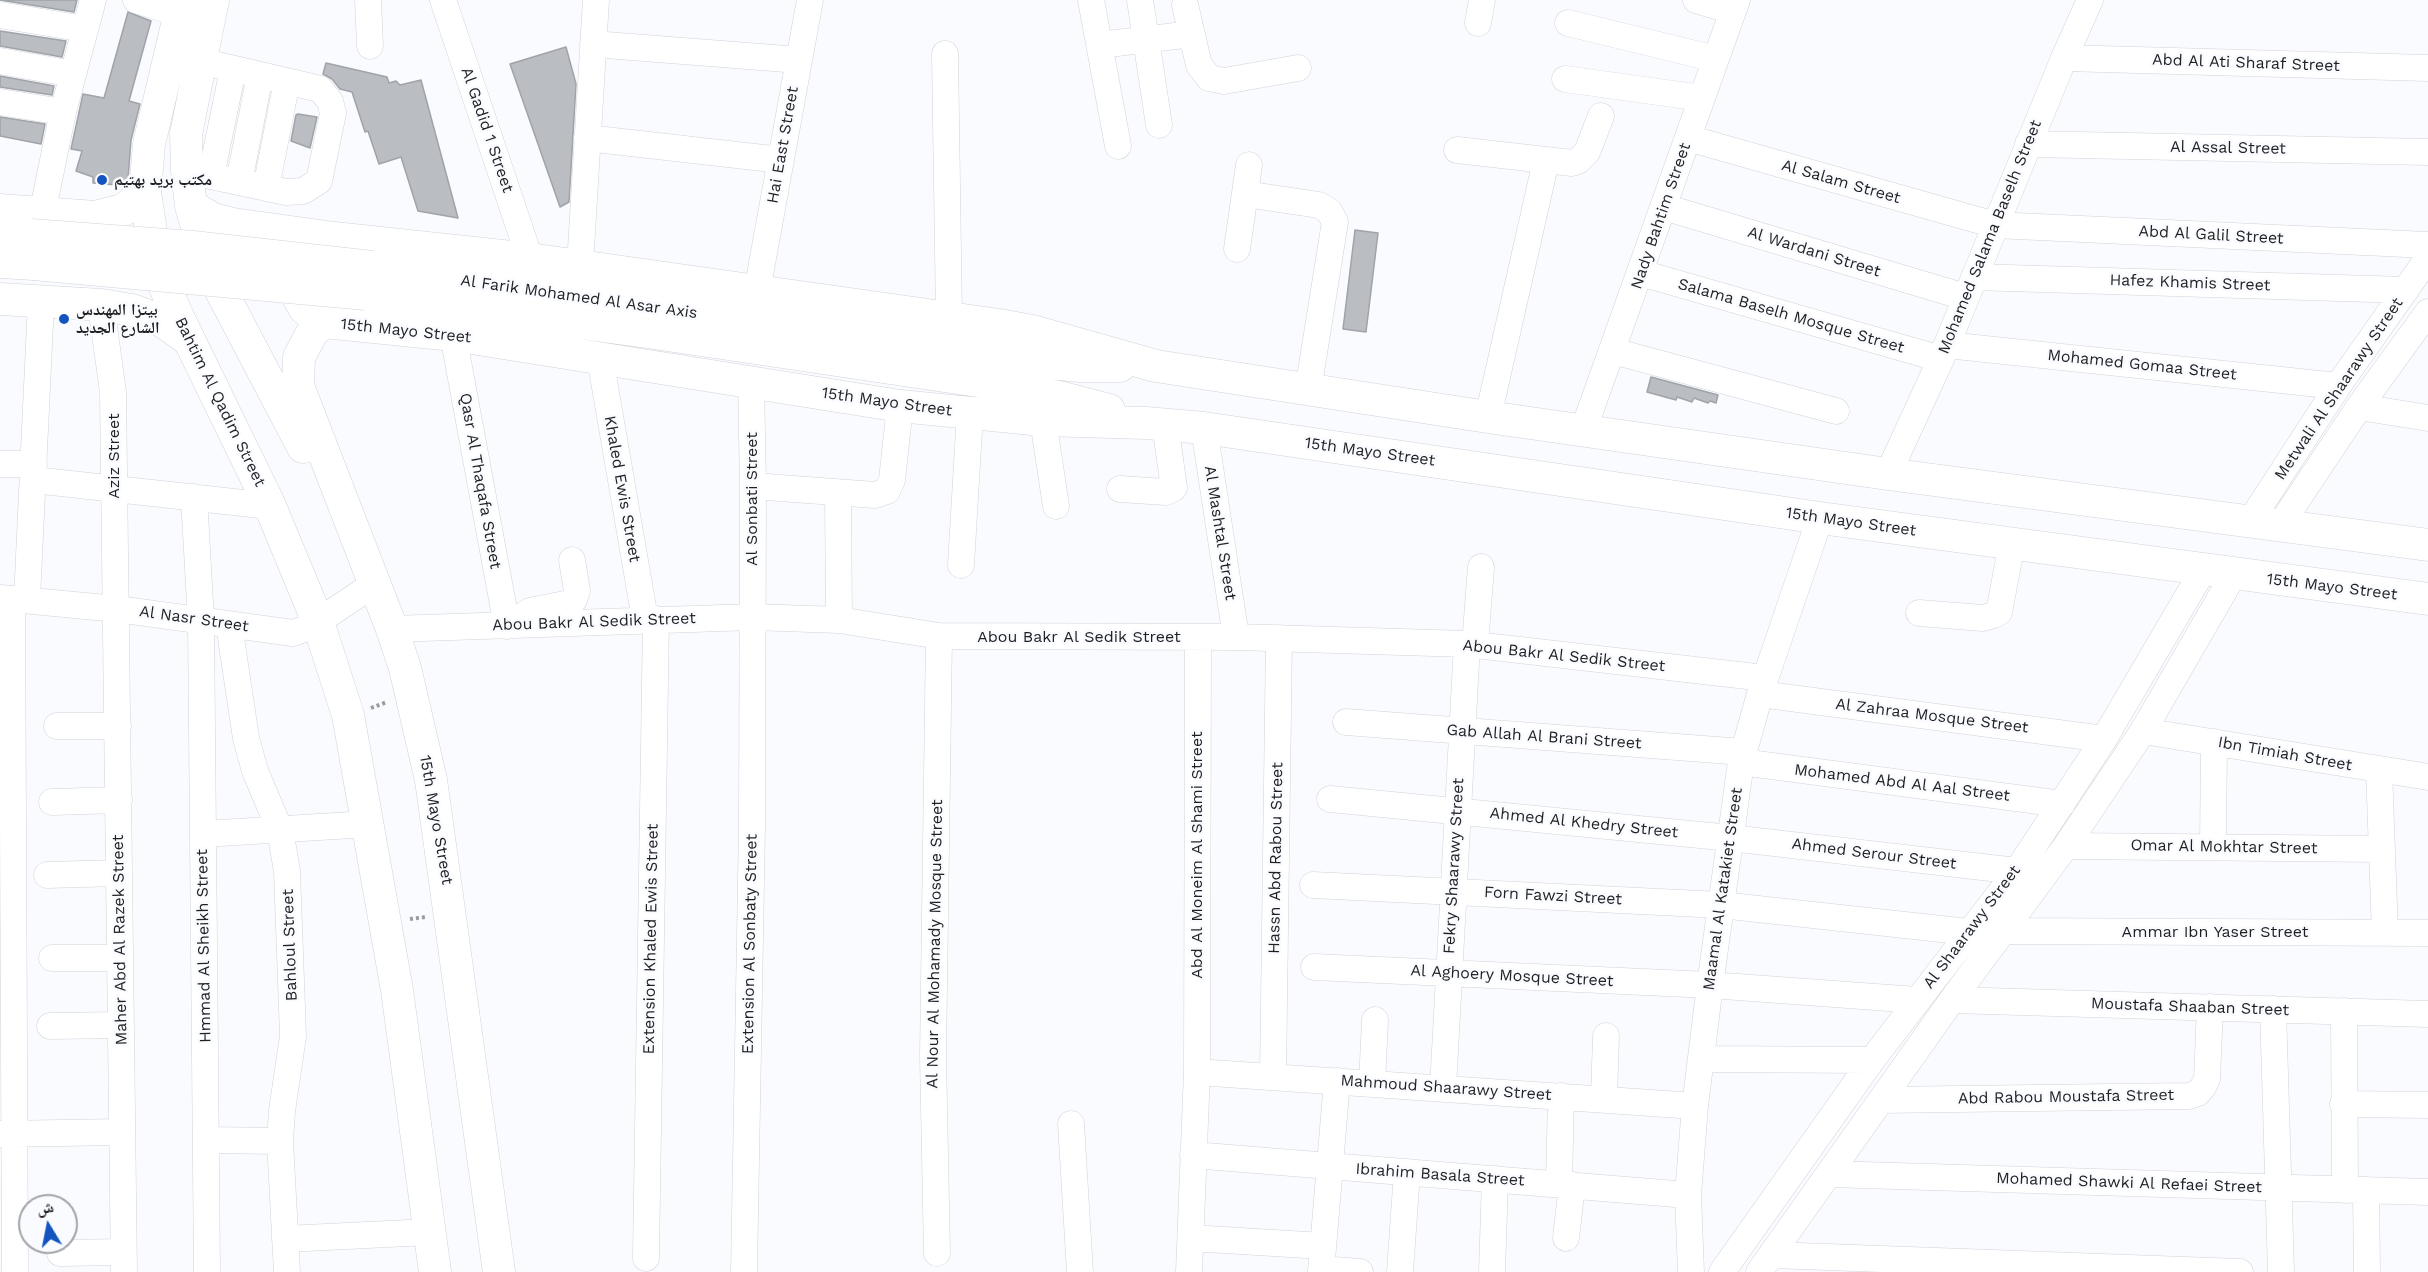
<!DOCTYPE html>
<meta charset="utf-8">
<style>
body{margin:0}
#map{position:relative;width:2428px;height:1272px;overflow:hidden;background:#f9fbff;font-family:"Work Sans","Noto Naskh Arabic",sans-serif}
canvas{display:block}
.north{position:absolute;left:18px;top:1194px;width:60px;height:60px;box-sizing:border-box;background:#f9fbff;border:2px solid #a2a3a7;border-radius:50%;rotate:350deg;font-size:16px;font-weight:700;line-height:24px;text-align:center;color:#1f2022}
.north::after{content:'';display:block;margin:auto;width:21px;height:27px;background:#1454bf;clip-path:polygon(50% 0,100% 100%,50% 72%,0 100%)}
</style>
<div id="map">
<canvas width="2428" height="1272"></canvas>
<div class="north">ش</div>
</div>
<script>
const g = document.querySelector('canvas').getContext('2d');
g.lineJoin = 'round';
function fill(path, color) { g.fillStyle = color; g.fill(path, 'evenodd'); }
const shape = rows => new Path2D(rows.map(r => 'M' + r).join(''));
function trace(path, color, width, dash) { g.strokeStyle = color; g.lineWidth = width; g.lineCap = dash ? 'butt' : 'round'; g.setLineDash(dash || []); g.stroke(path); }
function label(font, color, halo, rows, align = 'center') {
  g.font = font + ' "Work Sans","Noto Naskh Arabic",sans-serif'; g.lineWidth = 5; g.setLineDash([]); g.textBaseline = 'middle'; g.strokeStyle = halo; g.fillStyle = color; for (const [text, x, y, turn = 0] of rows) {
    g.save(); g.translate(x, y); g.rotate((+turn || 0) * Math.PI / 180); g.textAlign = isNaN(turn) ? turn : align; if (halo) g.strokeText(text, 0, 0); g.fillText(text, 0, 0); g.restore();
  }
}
const building = shape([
 [0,0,77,0,74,12,0,0],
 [128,12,151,21,129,101,140,104,131,140,128,179,118,185,93,183,93,177,76,171,82,151,71,149,83,94,104,98,128,12],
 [0,31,66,41,62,57,0,46,0,31],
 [566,47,576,84,569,202,560,207,510,64,566,47],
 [326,63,387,77,389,83,396,81,400,85,421,80,458,218,418,211,401,157,379,164,368,131,365,132,352,92,340,89,332,79,323,74,326,63],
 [0,76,54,86,52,95,0,87,0,76],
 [298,114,317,117,310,148,291,141,296,115,298,114],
 [0,117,45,124,41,144,0,136,0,117],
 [1355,230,1378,233,1366,332,1343,329,1355,230],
 [1651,377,1718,395,1716,403,1710,401,1708,403,1694,398,1692,402,1677,397,1676,400,1647,392,1651,377]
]);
fill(building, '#babdc2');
trace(building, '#a0a3a9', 1.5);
const minor = shape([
 [136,0,180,14],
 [368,0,370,46],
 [443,0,530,259],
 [1091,0,1118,146],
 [1140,0,1159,125],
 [1696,0,1733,11],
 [1185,5,1199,65,1209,78,1224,81,1298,68],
 [0,15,85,29],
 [1478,23,1482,0],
 [1568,23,1716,59],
 [593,44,799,60],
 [1100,45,1192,34],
 [945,54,949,318],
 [2064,58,2428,68],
 [0,61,73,74],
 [1565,79,1702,98],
 [0,102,63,112],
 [587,138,781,160],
 [1688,138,1995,225,2428,245],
 [2028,144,2428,152],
 [1457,150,1572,163,1578,161,1587,152,1601,116],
 [187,171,286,192,303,191,319,181,333,113,330,101,320,89,200,61],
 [211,176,233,69],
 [239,182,260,75],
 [266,188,287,81],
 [1245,194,1319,205,1329,211,1335,222,1308,390],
 [1664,207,1965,297],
 [42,214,63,112,93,0],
 [1237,249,1249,165],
 [580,266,596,0],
 [1641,273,1941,359],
 [1974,277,2406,290],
 [757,291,810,0],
 [101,305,113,392,124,1272],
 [453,335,507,626,530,611,570,603,574,600,577,591,572,560],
 [1947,345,2338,386],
 [1613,351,1836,411],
 [600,358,645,619],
 [2359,407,2428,418],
 [1488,417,1546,161],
 [1043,420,1056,506],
 [1204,428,1236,637],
 [1583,431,1737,0],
 [0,464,34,464],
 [1888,474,1941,359,2064,58,2090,0],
 [34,480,270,506],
 [753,486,875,495,887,491,892,480,900,406],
 [1120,489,1166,492,1174,488,1165,424],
 [838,493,839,620],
 [194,497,201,621,207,1272],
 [2251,520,2338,386,2428,258],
 [2281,524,2359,407,2428,312],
 [961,565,970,413],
 [0,598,117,609,293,633,310,627,374,584],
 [12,599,15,1272],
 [27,599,41,302],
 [1919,613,1983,618,1994,615,1999,612,2012,544],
 [229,625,246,738,255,771,280,830,287,871,293,1036,282,1111,280,1141,287,1272],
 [392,629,753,617,839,620,939,636,1236,637,1467,644,1765,678],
 [1475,645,1481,567],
 [1760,694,2104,739],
 [1346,722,1743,752],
 [57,726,118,726],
 [2143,731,2428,777],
 [1741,762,2062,804],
 [2379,770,2385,933],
 [1330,799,1731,838,2017,871],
 [52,802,119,800],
 [203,834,369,824],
 [2066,846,2382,849],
 [2213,847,2214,742],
 [47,875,119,873],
 [1313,885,1721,905,1969,932],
 [2002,931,2428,933],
 [52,958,120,958],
 [1314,967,1710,985,1917,1000],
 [1952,1000,2428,1014],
 [2273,1009,2281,1272],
 [2344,1011,2345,1190],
 [50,1026,121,1025],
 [1701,1059,1872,1060],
 [1197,1072,1695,1106],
 [1273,1077,1279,638],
 [1372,1083,1375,1020],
 [1443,1088,1467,644],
 [1604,1098,1606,1036],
 [1881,1100,2189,1096,2198,1093,2203,1087,2207,1079,2210,1007],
 [2343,1104,2428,1105],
 [1071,1124,1080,1272],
 [0,1134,121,1132],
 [206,1140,280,1141],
 [1193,1155,1688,1195],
 [1829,1174,2428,1192],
 [1559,1184,1561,1096],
 [2366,1190,2367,1272],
 [1191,1238,1323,1246],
 [1566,1238,1572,1185],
 [285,1239,429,1232],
 [60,1253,123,1252],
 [937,1253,933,1056,939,636],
 [1771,1255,2240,1272],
 [646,1258,656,619],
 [1321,1269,1360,1272],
 [744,1272,752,825,753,486,751,382],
 [1189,1272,1197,1072,1198,638],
 [1321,1272,1337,1081],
 [1400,1272,1407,1172],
 [1492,1272,1495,1179],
 [1691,1272,1688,1195,1695,1106,1710,985,1741,762,1760,694,1820,518],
 [1722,1272,1872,1060,2017,871,2104,739,2203,570],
 [1759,1272,1952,1000,2066,846,2143,731,2234,574]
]);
const major = shape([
 [183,0,149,144,145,193,155,256,165,287,179,319,270,506,318,622,348,715,397,990,435,1272],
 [213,0,186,134,187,171,191,206,206,258,217,283,303,447],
 [191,206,213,219,233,224,334,238,530,259,999,325,1032,331,1156,366,1488,417,1888,474,2428,545],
 [0,210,95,217,123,210,145,193],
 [0,233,31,235],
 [0,262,34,264],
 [299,265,296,277,299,299,305,309,324,322,453,335,900,406,1043,420,1146,423,1204,428,1820,518,2428,599],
 [372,267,1036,362,1081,366,1120,366],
 [366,294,647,332,978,381,1063,398,1109,410],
 [0,299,101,305,132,310,162,321,189,340],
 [324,322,313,331,299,357,298,386,392,629,405,668,431,780,499,1272]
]);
trace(minor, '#d0d3d8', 27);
trace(major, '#d0d3d8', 33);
trace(shape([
 [371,708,387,702],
 [410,919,426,917]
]), '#9a9b9e', 4, [3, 3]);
trace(minor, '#fff', 26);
trace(major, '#fff', 32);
const majorBridge = shape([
 [31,235,193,247,372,267],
 [34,264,366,294]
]);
trace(majorBridge, '#d0d3d8', 33, []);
trace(majorBridge, '#fff', 32);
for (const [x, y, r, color] of [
 [102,180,6,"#1454bf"],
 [64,319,6,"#1454bf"]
]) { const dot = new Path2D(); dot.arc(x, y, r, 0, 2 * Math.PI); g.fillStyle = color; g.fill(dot); trace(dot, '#f9fbff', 2); }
label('16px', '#1f2022', '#f9fbff', [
 ["Abd Al Ati Sharaf Street",2246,63,2],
 ["Al Gadid 1 Street",487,130,71],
 ["Hai East Street",783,145,-80],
 ["Al Assal Street",2228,148,1],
 ["Al Salam Street",1841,182,16],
 ["Nady Bahtim Street",1661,216,-71],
 ["Abd Al Galil Street",2211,235,3],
 ["Mohamed Salama Baselh Street",1990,237,-68],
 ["Al Wardani Street",1814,252,17],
 ["Hafez Khamis Street",2190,283,2],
 ["Al Farik Mohamed Al Asar Axis",579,297,8],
 ["Salama Baselh Mosque Street",1791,316,16],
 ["15th Mayo Street",406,331,6],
 ["Mohamed Gomaa Street",2142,365,6],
 ["Metwali Al Shaarawy Street",2339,389,-56],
 ["Bahtim Al Qadim Street",220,402,64],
 ["15th Mayo Street",887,402,8],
 ["15th Mayo Street",1370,452,8],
 ["Aziz Street",114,456,-90],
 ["Qasr Al Thaqafa Street",480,481,80],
 ["Khaled Ewis Street",622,489,80],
 ["Al Sonbati Street",752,499,-90],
 ["15th Mayo Street",1851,522,8],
 ["Al Mashtal Street",1220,533,81],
 ["15th Mayo Street",2332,587,7],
 ["Al Nasr Street",194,619,8],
 ["Abou Bakr Al Sedik Street",594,622,-2],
 ["Abou Bakr Al Sedik Street",1079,637],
 ["Abou Bakr Al Sedik Street",1564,656,6],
 ["Al Zahraa Mosque Street",1932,716,7],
 ["Gab Allah Al Brani Street",1544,737,4],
 ["Ibn Timiah Street",2285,754,10],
 ["Mohamed Abd Al Aal Street",1902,783,7],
 ["15th Mayo Street",436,820,80],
 ["Ahmed Al Khedry Street",1584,823,6],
 ["Omar Al Mokhtar Street",2224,847,1],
 ["Ahmed Serour Street",1874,854,7],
 ["Abd Al Moneim Al Shami Street",1197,855,-90],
 ["Hassn Abd Rabou Street",1276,858,-89],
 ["Fekry Shaarawy Street",1454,866,-87],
 ["Maamal Al Katakiet Street",1723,889,-82],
 ["Forn Fawzi Street",1553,896,3],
 ["Al Shaarawy Street",1972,927,-53],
 ["Ammar Ibn Yaser Street",2215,932],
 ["Extension Khaled Ewis Street",651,939,-89],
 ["Maher Abd Al Razek Street",120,940,-91],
 ["Extension Al Sonbaty Street",750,944,-89],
 ["Al Nour Al Mohamady Mosque Street",935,944,-89],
 ["Bahloul Street",290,945,-92],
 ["Hmmad Al Sheikh Street",204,946,-91],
 ["Al Aghoery Mosque Street",1512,976,3],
 ["Moustafa Shaaban Street",2190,1007,2],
 ["Mahmoud Shaarawy Street",1446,1088,4],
 ["Abd Rabou Moustafa Street",2066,1097,-1],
 ["Ibrahim Basala Street",1440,1175,4],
 ["Mohamed Shawki Al Refaei Street",2129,1183,2]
]);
label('bold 16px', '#1f2022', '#f9fbff', [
 ["مكتب بريد بهتيم",114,180],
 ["بيتزا المهندس",76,310],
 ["الشارع الجديد",76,328]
], 'left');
</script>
